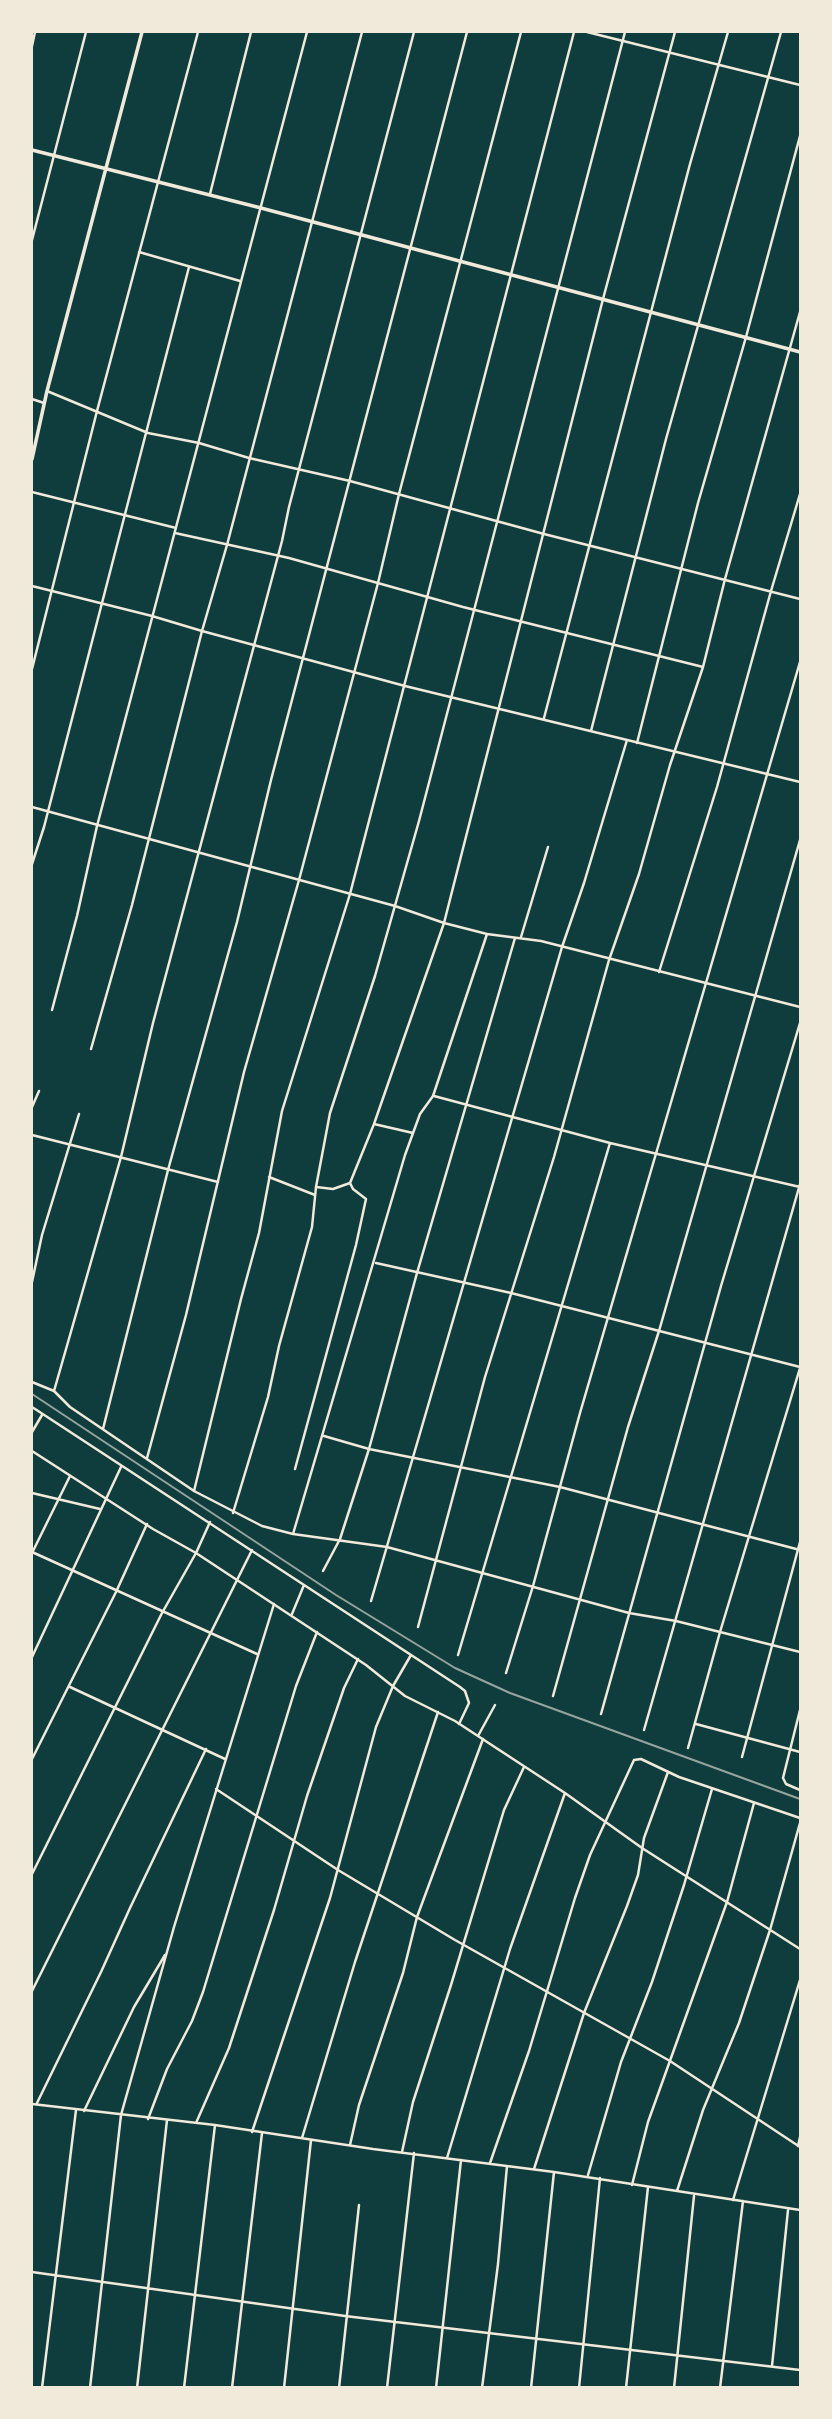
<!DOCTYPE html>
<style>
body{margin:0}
#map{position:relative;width:832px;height:2419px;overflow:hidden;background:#0f3d3e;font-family:"Space Grotesk",sans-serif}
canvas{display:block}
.frame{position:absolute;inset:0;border:33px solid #f1e9da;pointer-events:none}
</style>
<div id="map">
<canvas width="832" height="2419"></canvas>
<div class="frame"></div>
</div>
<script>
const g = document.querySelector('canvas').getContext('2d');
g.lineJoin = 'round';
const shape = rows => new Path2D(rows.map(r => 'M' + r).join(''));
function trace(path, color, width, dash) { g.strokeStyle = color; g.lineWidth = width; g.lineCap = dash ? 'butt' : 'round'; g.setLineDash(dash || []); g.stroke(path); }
trace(shape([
 [587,32,800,85],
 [32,46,35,32],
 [210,194,251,32],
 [32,240,86,32],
 [139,252,240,281],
 [47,391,148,433,199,443,249,458,350,481,544,534,800,599],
 [32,399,44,403],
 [32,492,176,528],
 [175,533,289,558,463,607,703,667],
 [32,586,152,616,202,631,405,686,800,782],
 [32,669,97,411,198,32],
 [544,718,690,164,728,32],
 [591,731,666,439,781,32],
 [637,743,698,503,746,337,800,136],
 [32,807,395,906,444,923,487,934,541,941,800,1007],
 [32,864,44,827,189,267],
 [521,937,548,847],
 [659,972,717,787,771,591,800,494],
 [52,1010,77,916,97,826,307,32],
 [91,1049,132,905,202,631,227,545,362,32],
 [434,1096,610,1143,800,1187],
 [32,1107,39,1091],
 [374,1124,413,1133],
 [32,1135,218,1182],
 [269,1177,315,1195],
 [316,1187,333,1189,350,1183,374,1124,444,923,603,299,675,32],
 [376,1263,511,1293,800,1367],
 [32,1282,42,1235,79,1114],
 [32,1382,54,1391,70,1407,194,1491,262,1526,293,1534,387,1547,629,1613,676,1621,800,1652],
 [54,1391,121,1157,153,1023,282,541,289,507,414,32],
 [32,1407,460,1687,465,1691,469,1703,459,1724],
 [103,1429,168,1170,237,922,271,780,467,32],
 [32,1432,42,1415],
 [324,1436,369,1449,560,1487,800,1550],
 [32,1451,153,1529,196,1553,366,1665,405,1696,455,1721,565,1793,642,1848,800,1949],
 [147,1458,186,1315,244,1072,299,880,378,583,399,494,521,32],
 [295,1469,356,1245,366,1199,353,1189,350,1183],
 [194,1491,241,1299,259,1233,282,1111,350,894,574,32],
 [32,1493,100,1509],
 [233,1513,268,1397,279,1346,312,1227,316,1187,330,1113,375,976,419,821,625,32],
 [293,1534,405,1155,420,1114,433,1096,487,934],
 [33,1551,70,1476],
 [32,1552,257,1654],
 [323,1571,340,1539,369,1449,417,1273,515,938],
 [371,1601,562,947,584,883,627,740],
 [292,1614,304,1585],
 [418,1627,485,1377,554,1157,609,960,639,874,670,765,703,667,725,579,800,312],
 [458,1655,610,1143],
 [32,1657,121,1467],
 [506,1673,533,1586,580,1413,800,662],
 [70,1687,225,1759],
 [553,1696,628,1427,659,1331,800,840],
 [800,1710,783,1778,786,1784,800,1790],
 [601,1714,721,1286,800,1023],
 [696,1724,800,1752],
 [644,1730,800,1184],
 [478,1736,495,1705],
 [688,1748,720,1632,800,1368],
 [742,1757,800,1542],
 [32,1759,116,1592,147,1524],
 [216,1789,338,1870,455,1940,670,2061,800,2147],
 [32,1874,162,1613,196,1553,210,1522],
 [32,1991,252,1550],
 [37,2103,101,1972,130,1908,206,1749],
 [32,2104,215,2125,373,2149,554,2172,800,2210],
 [84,2111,134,2007,165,1955],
 [148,2119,167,2069,192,2021,203,1992,296,1686,317,1632],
 [196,2123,229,2048,274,1910,307,1796,344,1688,358,1659],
 [252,2132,330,1898,376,1727,393,1686,411,1655],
 [302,2138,355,1962,438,1712],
 [350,2145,359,2105,403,1973,417,1917,483,1739],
 [798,2146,800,2137],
 [402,2152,413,2102,451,1985,504,1810,524,1767],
 [447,2158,510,1949,565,1793],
 [490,2163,529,2051,575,1898,590,1855,634,1760,641,1759,679,1777,800,1818],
 [534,2169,584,2013,627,1906,638,1875,644,1838,668,1772],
 [588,2175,621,2062,652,1982,684,1885,712,1789],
 [632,2185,648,2122,727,1902,754,1803],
 [677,2191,703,2110,739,2023,770,1930,800,1823],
 [733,2200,800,1980],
 [32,2272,345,2316,800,2370],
 [772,2366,788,2210],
 [42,2388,76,2110],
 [90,2388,121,2115,174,1927,274,1604],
 [137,2388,167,2120],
 [184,2388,215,2125],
 [232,2388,262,2133],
 [284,2388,311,2140],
 [339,2388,359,2205],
 [387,2388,414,2153],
 [436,2388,461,2160],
 [482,2388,498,2264,507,2166],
 [531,2388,554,2172],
 [579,2388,600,2178],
 [626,2388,648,2187],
 [674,2388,694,2196],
 [720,2388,743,2201]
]), '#f1e9da', 2.5);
trace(shape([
 [32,150,261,208,800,352],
 [32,459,47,391,142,32]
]), '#f1e9da', 3.5);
trace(shape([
 [32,1394,336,1595,455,1668,510,1693,800,1799]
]), '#97a49c', 2);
</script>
